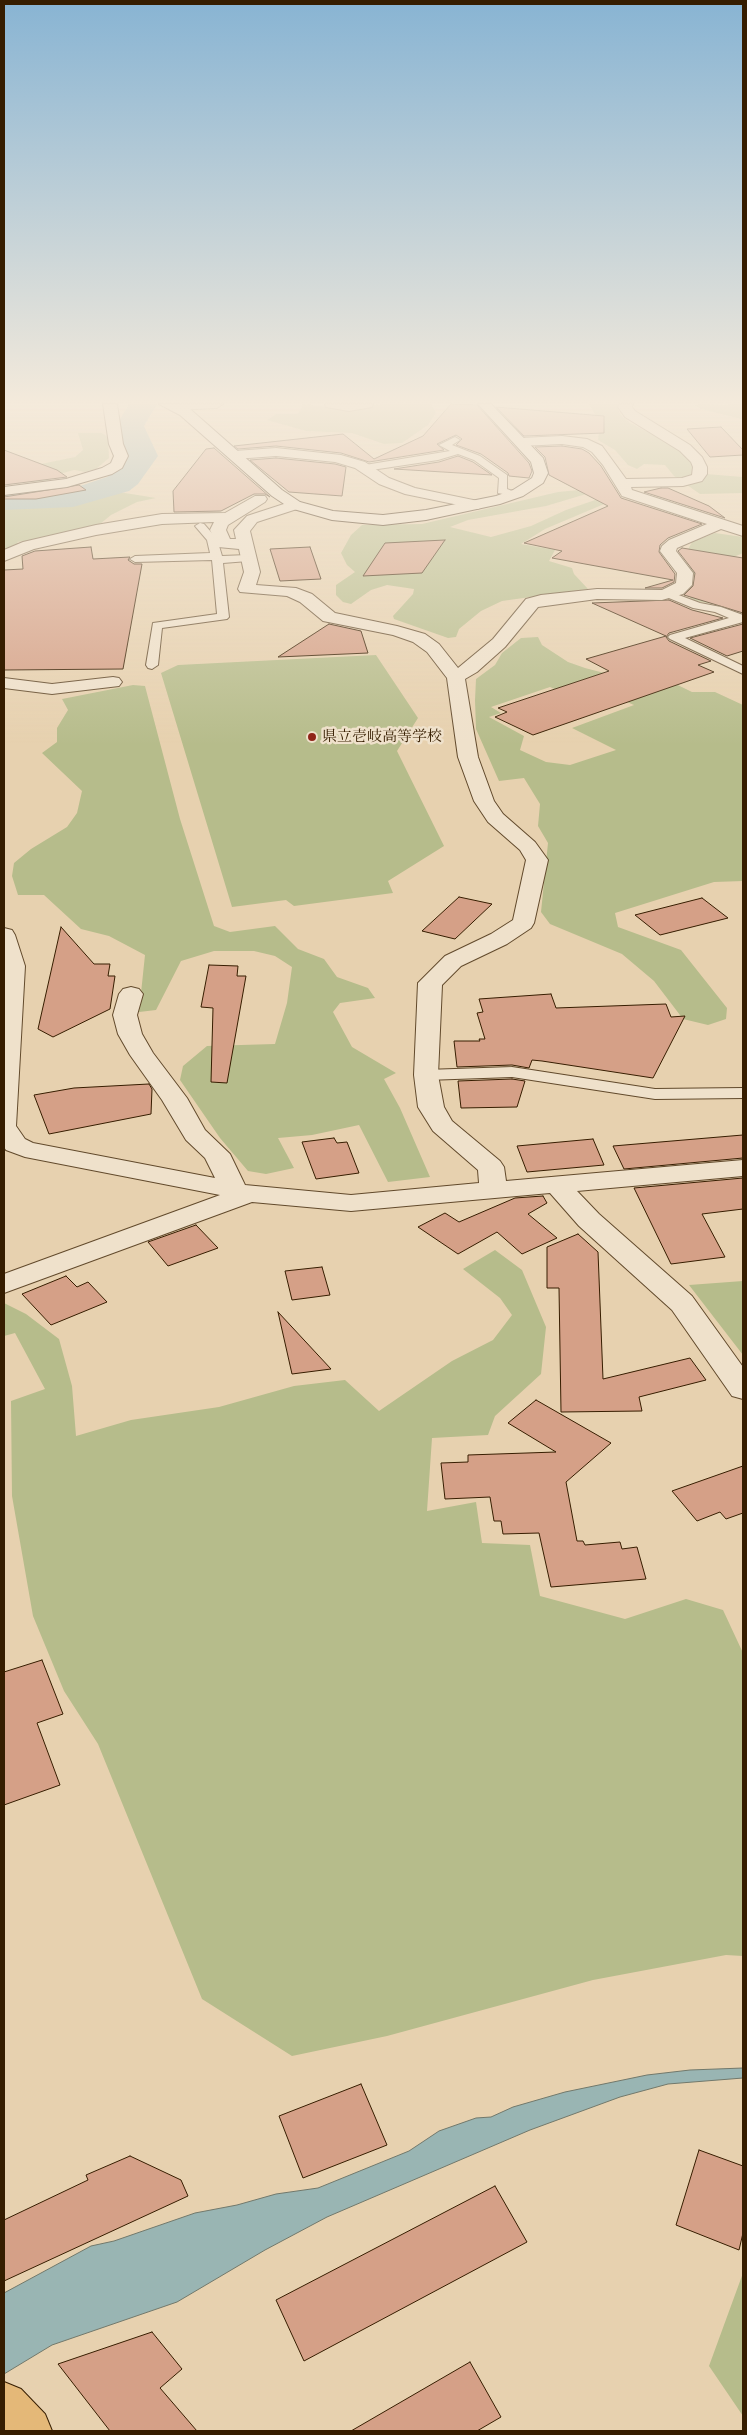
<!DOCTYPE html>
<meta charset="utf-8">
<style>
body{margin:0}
#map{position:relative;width:747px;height:2435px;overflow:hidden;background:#e7d1af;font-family:"IM FELL Great Primer",serif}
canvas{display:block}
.frame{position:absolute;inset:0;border:5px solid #361d00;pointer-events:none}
</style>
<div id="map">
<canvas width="747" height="2435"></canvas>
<div class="frame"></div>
</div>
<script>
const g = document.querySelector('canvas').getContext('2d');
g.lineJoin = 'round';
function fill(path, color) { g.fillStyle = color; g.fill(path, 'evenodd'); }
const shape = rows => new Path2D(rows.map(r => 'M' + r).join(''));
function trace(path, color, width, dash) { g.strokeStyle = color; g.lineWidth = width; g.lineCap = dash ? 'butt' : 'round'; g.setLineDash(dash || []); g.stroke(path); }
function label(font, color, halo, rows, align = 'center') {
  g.font = font + ' "IM FELL Great Primer","Noto Serif JP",serif'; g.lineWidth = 5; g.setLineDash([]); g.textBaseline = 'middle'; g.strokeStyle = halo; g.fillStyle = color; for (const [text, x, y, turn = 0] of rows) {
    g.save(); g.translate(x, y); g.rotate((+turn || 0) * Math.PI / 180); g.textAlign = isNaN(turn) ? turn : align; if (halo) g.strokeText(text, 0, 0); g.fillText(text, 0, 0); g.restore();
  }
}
fill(shape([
 [302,404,349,409,382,404,431,404,436,413,428,425,402,443,384,444,352,433,306,431,267,420,276,414,297,414,301,410],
 [589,404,620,404,618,410,622,416,630,423,670,443,681,452,692,464,694,473,743,477,743,493,700,494,674,476,665,465,644,464,637,469,628,465,615,450,598,440,600,423],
 [743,404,743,419,741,419,701,409,694,405],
 [78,433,102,433,108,437,109,458,96,469,85,472,74,470,45,478,49,481,4,484,4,460,36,465,75,457,83,450],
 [579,490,593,492,546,506,468,520,450,527,491,537,531,526,566,510,598,499,616,499,545,529,521,544,555,550,549,561,572,568,574,574,588,589,502,601,481,611,459,629,456,637,448,638,394,619,393,616,413,594,414,589,387,585,371,590,351,604,343,602,336,595,336,585,355,572,347,565,341,553,351,535,362,525,422,524,558,492],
 [119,492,156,498,137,502,111,515,100,524,41,539,17,542,21,545,4,553,4,504,67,502],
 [715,533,743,537,743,553,729,559,737,598,743,600,743,613,725,606,695,601,690,598,699,583,684,557,692,542],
 [538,637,542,645,568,662,585,668,608,674,643,668,692,692,715,692,743,705,743,881,714,882,615,913,618,927,681,950,727,1008,726,1019,708,1025,683,1019,654,981,622,954,550,924,541,912,548,843,538,826,540,804,524,778,499,781,476,729,475,700,476,679,495,665,502,653,521,638],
 [550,687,566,694,591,687,634,705,572,728,616,750,570,765,546,762,520,750,524,736,489,717,501,713,491,707],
 [376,655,418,718,397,751,444,846,388,881,393,893,294,906,286,900,232,907,161,673,178,665],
 [133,685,145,686,180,819,214,926,230,932,275,926,298,949,324,959,337,977,368,988,375,998,340,1003,333,1012,352,1047,396,1073,384,1079,400,1108,430,1177,388,1182,359,1125,312,1135,278,1138,294,1168,266,1174,248,1171,220,1138,180,1080,183,1066,207,1046,275,1044,287,1003,292,967,275,956,254,951,214,951,181,961,156,1010,139,1012,145,955,109,936,81,929,44,895,18,895,12,876,14,863,31,849,67,827,77,813,82,791,42,753,57,742,57,728,68,710,62,699],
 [495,1250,522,1270,546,1327,541,1374,495,1416,488,1435,432,1438,427,1511,476,1502,482,1543,530,1545,540,1596,625,1619,686,1599,723,1610,743,1653,743,1956,726,1955,593,1980,387,2036,292,2056,202,1999,98,1744,64,1691,33,1616,12,1496,11,1401,45,1389,15,1333,4,1336,4,1303,26,1314,59,1339,72,1386,76,1436,131,1420,219,1407,294,1386,345,1380,379,1411,452,1361,493,1340,512,1315,500,1298,463,1269],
 [743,1281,743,1355,689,1285],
 [743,2273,743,2416,709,2366]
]), '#b6bc8b');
const water = shape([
 [743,2068,743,2078,668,2084,620,2097,530,2130,327,2217,265,2250,177,2302,52,2345,4,2374,4,2293,91,2246,114,2241,195,2213,237,2205,276,2194,318,2188,409,2151,439,2131,476,2118,491,2117,513,2107,565,2092,647,2075,690,2070,743,2068]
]);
fill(water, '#99b5b3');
trace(water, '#71786b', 1);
fill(shape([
 [129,404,157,404,144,426,158,456,138,484,129,491,73,507,4,510,4,492,71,489,107,477,116,470,128,456,116,426,129,404]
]), '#99b5b3');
const building = shape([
 [451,404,477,405,529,463,532,471,529,478,509,476,508,473,481,454,456,445,462,439,456,435,437,444,444,450,369,462,341,453,276,446,238,449,234,446,343,434,374,459,423,436,451,404],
 [496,407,604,416,604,433,524,436,496,407],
 [721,427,743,450,743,455,710,457,687,429,721,427],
 [562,446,582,449,589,453,601,466,621,498,702,524,668,538,660,545,659,552,675,574,674,582,662,588,645,588,673,580,552,558,562,551,524,543,608,506,549,475,545,457,535,447,562,446],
 [214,448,270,497,265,494,254,494,221,511,174,512,173,491,206,449,214,448],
 [4,450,57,470,67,477,4,485,4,450],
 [458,456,473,462,492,475,394,469,439,462,458,456],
 [276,458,335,464,346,467,342,496,289,492,250,460,276,458],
 [79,485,86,490,36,499,4,499,4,497,79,485],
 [661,488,668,488,709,506,725,518,644,492,661,488],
 [445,540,422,573,363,576,385,543,445,540],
 [91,547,93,559,130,557,128,560,134,564,142,564,123,669,4,670,4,570,23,569,22,556,35,551,91,547],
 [310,547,321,579,280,581,270,549,310,547],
 [682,548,743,558,743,613,684,595,693,586,695,573,678,551,682,548],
 [669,600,692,610,723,618,669,633,666,637,669,641,711,661,698,665,714,672,533,735,495,717,507,712,498,708,609,671,586,659,666,636,592,603,669,600],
 [329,624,361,631,368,653,278,657,329,624],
 [743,624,743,651,727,656,690,638,743,624],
 [459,897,492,904,455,939,422,931,459,897],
 [702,898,728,918,660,935,635,915,702,898],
 [61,927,94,964,110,964,108,976,115,976,110,1009,53,1037,38,1029,61,927],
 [209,965,238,966,237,976,246,976,227,1083,211,1082,213,1008,201,1007,209,965],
 [551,994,556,1008,666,1004,671,1017,685,1016,653,1078,542,1061,532,1060,529,1068,512,1065,457,1067,454,1041,480,1041,479,1039,485,1039,477,1013,483,1012,479,999,551,994],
 [512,1079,525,1081,517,1107,461,1108,458,1081,512,1079],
 [149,1084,152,1089,151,1114,49,1134,34,1095,74,1088,149,1084],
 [743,1135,743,1158,624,1169,613,1146,743,1135],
 [334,1138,337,1143,347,1142,359,1173,316,1179,302,1142,334,1138],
 [593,1139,604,1165,527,1172,517,1146,593,1139],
 [743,1178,743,1209,702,1214,725,1257,671,1264,634,1188,743,1178],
 [543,1196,547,1203,528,1214,557,1238,522,1254,497,1232,458,1254,418,1227,445,1213,459,1222,515,1198,543,1196],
 [196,1225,218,1248,168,1266,148,1242,196,1225],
 [578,1234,598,1252,603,1379,690,1358,706,1380,639,1397,642,1411,561,1412,559,1288,547,1288,547,1247,578,1234],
 [322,1267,330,1295,292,1300,285,1271,322,1267],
 [66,1276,77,1287,88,1282,107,1302,51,1325,22,1294,66,1276],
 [278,1312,331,1369,292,1374,278,1312],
 [536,1400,611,1443,566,1482,577,1541,583,1541,585,1545,620,1542,622,1549,637,1547,646,1579,551,1587,539,1533,503,1534,501,1521,494,1521,490,1497,445,1499,441,1463,468,1462,468,1455,556,1452,508,1423,536,1400],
 [743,1466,743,1513,726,1519,720,1512,697,1521,672,1491,743,1466],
 [42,1660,63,1714,37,1723,60,1785,4,1805,4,1672,42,1660],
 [361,2084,387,2145,303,2178,279,2116,361,2084],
 [699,2150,743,2166,743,2233,739,2250,676,2225,699,2150],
 [130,2156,181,2180,188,2196,4,2281,4,2220,88,2180,86,2175,130,2156],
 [495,2186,527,2242,304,2361,276,2300,495,2186],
 [152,2332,182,2369,160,2388,197,2431,110,2431,58,2364,152,2332],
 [470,2362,501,2417,477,2431,351,2431,470,2362]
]);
fill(building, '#d5a087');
trace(building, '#361d00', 1);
const lane = shape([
 [455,437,460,440,452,445,480,456,507,475,507,489,517,493,517,497,498,493,499,478,474,460,458,454,438,460,365,471,360,468,365,465,450,451,439,445,455,437],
 [200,523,204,524,217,539,222,556,248,555,253,558,248,561,223,563,229,617,227,619,162,628,158,665,152,669,148,668,146,665,153,623,217,614,212,560,135,562,130,559,135,556,210,553,207,540,195,526,200,523],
 [668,591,700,603,721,607,743,615,743,622,685,638,743,666,743,674,670,639,668,637,670,635,729,618,715,612,693,608,664,596,664,592,668,591],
 [512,1067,655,1089,743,1088,743,1098,655,1099,512,1077,426,1080,420,1079,417,1075,420,1071,426,1070,512,1067]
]);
const street = shape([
 [170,404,223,404,217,408,175,410,170,409,170,404],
 [325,404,373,404,372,407,349,411,326,407,325,404],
 [620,404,633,404,632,407,635,411,690,445,702,457,707,467,707,474,702,481,683,486,631,487,632,490,743,526,743,536,721,529,677,548,676,551,693,573,692,585,683,594,662,600,597,599,538,607,505,647,477,672,465,679,478,757,494,801,503,814,535,842,548,860,534,923,531,928,507,944,461,966,442,985,438,1075,444,1107,452,1121,500,1161,504,1167,506,1181,743,1160,743,1176,577,1191,599,1214,692,1296,743,1367,743,1399,732,1396,672,1310,579,1226,550,1193,351,1211,252,1202,4,1293,4,1274,220,1195,25,1157,6,1150,4,1147,4,928,12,930,15,935,25,966,16,1126,25,1139,33,1143,215,1178,205,1158,186,1140,162,1100,130,1055,118,1034,113,1015,119,994,123,989,131,987,139,989,143,994,137,1015,142,1034,153,1053,187,1098,205,1130,230,1154,245,1185,351,1195,479,1183,478,1170,433,1131,418,1107,414,1075,418,983,445,956,491,934,513,920,526,860,520,850,488,822,474,801,458,757,447,678,427,652,413,642,393,635,323,621,300,602,287,596,240,592,238,589,244,572,239,549,218,547,210,530,214,522,162,524,96,535,34,549,4,561,4,550,23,542,96,525,162,514,225,513,255,496,265,496,267,499,265,502,228,525,226,530,230,539,236,539,234,530,247,516,290,502,300,502,302,505,300,508,257,522,250,531,260,572,256,585,296,588,312,594,335,613,397,626,425,634,439,644,458,668,493,639,526,599,541,595,597,589,662,590,676,583,677,573,660,551,662,546,669,540,707,524,622,496,603,465,592,452,583,447,562,444,521,446,514,442,521,438,562,436,587,439,602,446,626,479,682,478,692,475,693,467,691,462,680,451,625,417,618,407,620,404],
 [276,448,341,455,365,462,389,478,415,488,478,501,485,505,478,509,405,494,379,484,355,468,335,462,276,456,235,459,228,455,235,451,276,448],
 [113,677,119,678,122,682,119,686,52,694,4,688,4,678,52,684,113,677]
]);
const secondary = shape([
 [103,404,117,404,123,444,128,456,122,468,112,474,67,487,4,495,4,487,66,479,102,468,111,463,114,456,109,444,103,404],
 [159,404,177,404,190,409,282,490,300,502,333,511,383,515,426,510,496,496,513,490,532,478,534,473,531,462,478,404,491,404,543,458,548,473,543,483,523,496,500,504,426,520,383,525,332,520,290,508,272,496,180,415,159,404]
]);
const primary = shape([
 [4,2382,21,2389,45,2414,52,2431,4,2431,4,2382]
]);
trace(lane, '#624a2c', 2);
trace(street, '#624a2c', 2);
trace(secondary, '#361d00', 2);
trace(primary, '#361d00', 2);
fill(lane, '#efe1cb');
fill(street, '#efe1cb');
fill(secondary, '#efe1cb');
fill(primary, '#e4b878');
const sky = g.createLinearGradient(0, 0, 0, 745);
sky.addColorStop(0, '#88b4d3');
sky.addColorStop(0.54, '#f4eadb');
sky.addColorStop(1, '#f4eadb00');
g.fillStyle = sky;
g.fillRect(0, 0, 747, 745);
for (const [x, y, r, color] of [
 [312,737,5,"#8f2418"]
]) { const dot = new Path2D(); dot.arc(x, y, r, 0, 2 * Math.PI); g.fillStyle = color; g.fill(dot); trace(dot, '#efe1cb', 2); }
label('15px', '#361d00', '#efe1cb', [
 ["県立壱岐高等学校",322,737]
], 'left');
</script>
